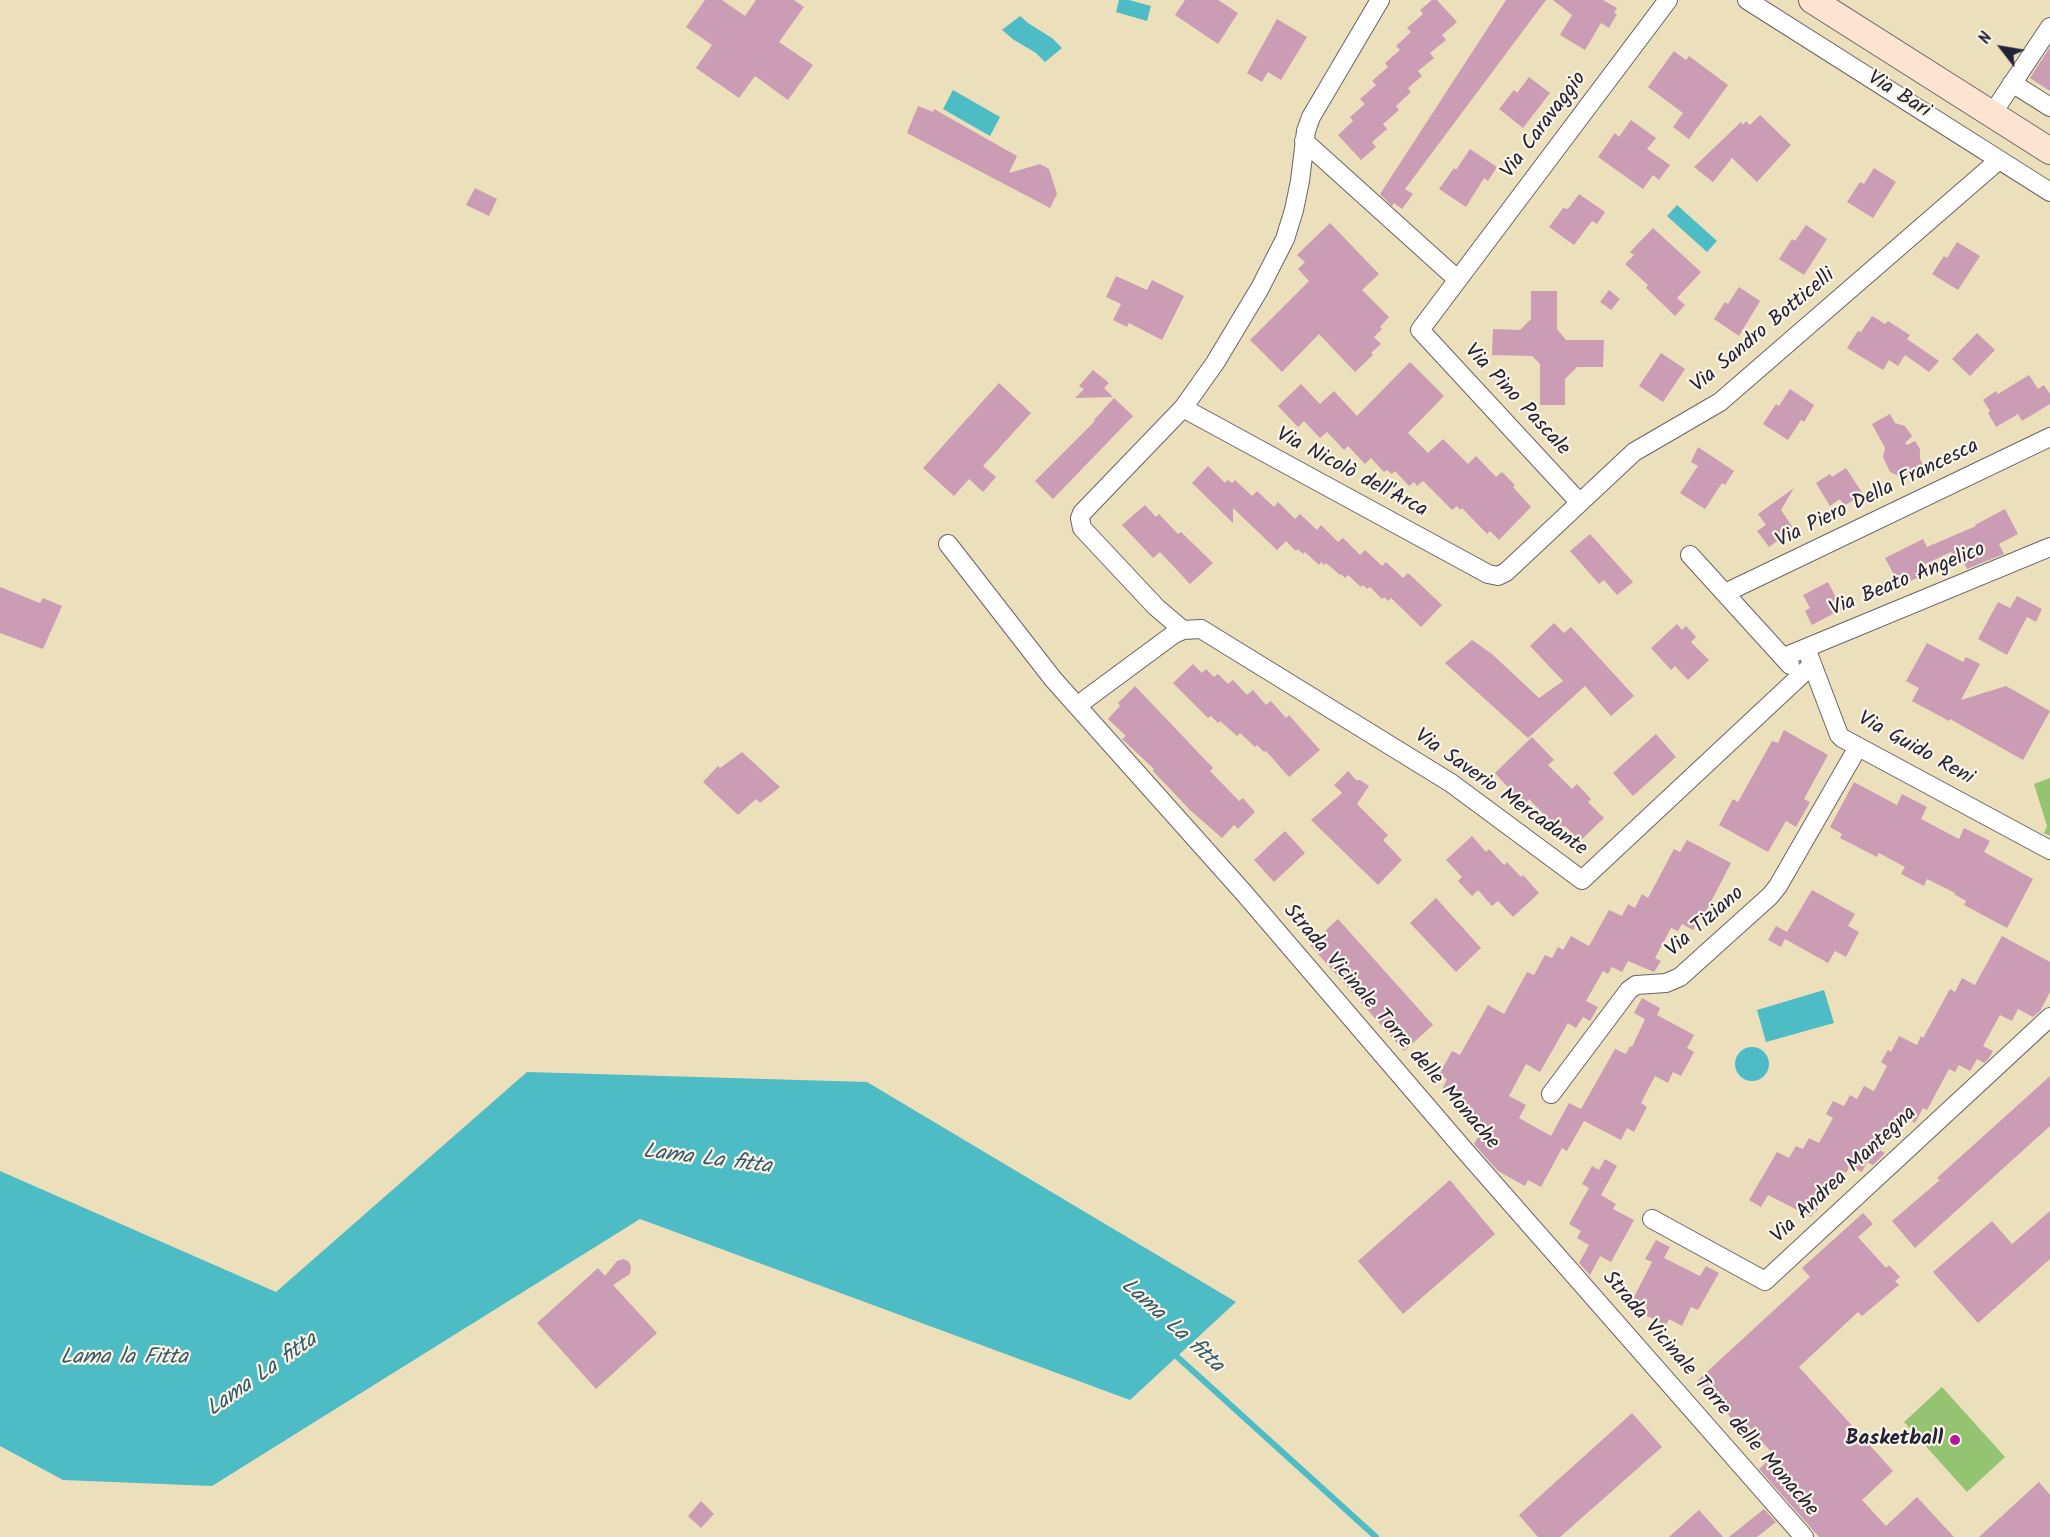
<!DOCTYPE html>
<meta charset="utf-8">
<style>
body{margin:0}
#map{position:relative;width:2050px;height:1537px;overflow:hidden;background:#ecdfbc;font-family:Kalam,sans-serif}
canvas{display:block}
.north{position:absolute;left:1972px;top:18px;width:60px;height:60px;-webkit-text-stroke:4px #fcf5e5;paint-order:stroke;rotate:301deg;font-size:16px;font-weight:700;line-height:24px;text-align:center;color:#22223b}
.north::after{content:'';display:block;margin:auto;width:21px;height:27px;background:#22223b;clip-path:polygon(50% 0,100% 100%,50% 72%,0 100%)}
</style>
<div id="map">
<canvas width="2050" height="1537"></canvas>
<div class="north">N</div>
</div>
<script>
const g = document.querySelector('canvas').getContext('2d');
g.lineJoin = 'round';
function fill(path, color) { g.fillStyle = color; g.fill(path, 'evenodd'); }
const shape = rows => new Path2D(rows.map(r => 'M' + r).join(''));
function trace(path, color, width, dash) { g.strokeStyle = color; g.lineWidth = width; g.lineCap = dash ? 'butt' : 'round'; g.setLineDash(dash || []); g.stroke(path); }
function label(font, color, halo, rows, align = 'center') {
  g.font = font + ' Kalam,sans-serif'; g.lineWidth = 4.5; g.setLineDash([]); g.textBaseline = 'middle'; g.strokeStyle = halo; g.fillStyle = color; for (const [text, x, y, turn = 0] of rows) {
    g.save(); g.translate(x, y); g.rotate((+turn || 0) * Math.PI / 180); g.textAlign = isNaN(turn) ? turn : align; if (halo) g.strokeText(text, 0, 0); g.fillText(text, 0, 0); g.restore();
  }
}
fill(shape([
 [2050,778,2050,836,2044,833,2047,826,2034,784],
 [1942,1387,2005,1457,1967,1492,1904,1422]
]), '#94c372');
fill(shape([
 [1119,0,1129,0,1151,6,1147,21,1116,12],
 [1020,16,1028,23,1052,38,1062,48,1045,62,1036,53,1014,40,1002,30],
 [953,90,1000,117,990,136,943,109],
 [1677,205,1717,241,1707,252,1667,216],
 [1824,990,1834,1023,1766,1042,1757,1010],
 '1735 1064a17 17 0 1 1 34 0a17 17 0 1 1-34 0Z',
 [527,1072,867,1082,1236,1302,1130,1400,640,1219,212,1486,63,1480,0,1446,0,1171,276,1292]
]), '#4ebcc5');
trace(shape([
 [1172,1352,1376,1537]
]), '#4ebcc5', 6);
fill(shape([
 [705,0,722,0,745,16,756,0,794,0,804,7,779,42,813,65,788,100,755,76,739,98,696,68,712,45,686,27],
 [1185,0,1218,0,1238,13,1218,44,1175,15],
 [1432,0,1437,0,1457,22,1442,35,1446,40,1430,53,1434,58,1418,71,1422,76,1408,88,1411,92,1396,106,1399,110,1383,124,1387,129,1372,142,1376,147,1361,160,1338,135,1353,121,1350,117,1365,104,1360,99,1376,85,1372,81,1388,67,1385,63,1400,50,1396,46,1411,32,1407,28,1423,14,1420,10],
 [1506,0,1546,0,1405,189,1413,194,1402,209,1394,203,1392,206,1380,194],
 [1553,0,1603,0,1617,8,1614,13,1617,14,1609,28,1601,23,1585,50,1560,35,1572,15],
 [1277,19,1307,37,1281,80,1268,72,1262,82,1247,73],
 [2050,47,2050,91,2030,78],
 [1674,51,1686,60,1689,56,1728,85,1689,139,1673,127,1683,113,1648,87],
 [1529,77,1550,93,1523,128,1499,109,1514,90,1517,93],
 [918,106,933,112,934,109,1017,156,1009,173,1040,164,1049,169,1057,194,1050,208,907,133],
 [1760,115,1791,145,1757,182,1732,158,1713,182,1694,167,1741,122,1743,125,1746,121,1750,125],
 [1631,120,1656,138,1647,149,1670,165,1659,180,1653,175,1643,189,1598,157,1615,133,1619,137],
 [1470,149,1497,167,1488,181,1484,178,1466,207,1439,189,1454,168,1456,170],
 [1874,168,1896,182,1873,218,1847,202,1860,182,1864,184],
 [475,188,497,199,489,216,466,205],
 [1579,194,1605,212,1597,224,1592,221,1574,245,1549,227,1563,208,1568,209],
 [1330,223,1379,274,1362,290,1389,317,1380,327,1382,329,1374,337,1381,344,1371,353,1373,355,1355,372,1319,334,1282,372,1250,340,1309,281,1298,269,1305,262,1297,255],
 [1806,225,1827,239,1804,275,1779,259,1792,239,1795,241],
 [1653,228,1701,272,1677,298,1685,305,1675,316,1646,288,1648,285,1625,264,1634,255,1630,252],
 [1957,242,1980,256,1958,290,1932,274,1944,256,1947,258],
 [1116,276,1147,290,1152,280,1184,296,1162,340,1129,323,1127,327,1113,320,1121,304,1106,297],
 [1739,287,1760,301,1739,336,1714,319,1725,302,1728,304],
 [1609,290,1620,299,1611,310,1600,302],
 [1531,291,1557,291,1557,329,1566,340,1604,340,1603,367,1577,367,1565,379,1565,405,1540,405,1540,364,1532,356,1492,355,1493,329,1520,330,1531,319],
 [1872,316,1885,324,1888,321,1910,335,1907,339,1939,361,1929,372,1905,355,1898,366,1889,360,1883,370,1847,348,1858,331,1861,332],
 [1977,333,1995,350,1970,376,1952,359],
 [1661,353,1685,369,1663,402,1639,386],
 [1410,362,1444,396,1408,433,1428,453,1443,439,1468,464,1476,456,1496,477,1502,472,1515,485,1513,487,1531,507,1499,540,1490,531,1487,534,1462,508,1460,510,1457,506,1452,510,1423,481,1417,486,1414,482,1409,486,1395,471,1392,474,1387,470,1384,472,1371,458,1365,464,1348,446,1344,450,1327,432,1320,438,1304,421,1298,427,1278,406,1301,384,1320,404,1334,391,1357,416],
 [1093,370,1109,383,1104,388,1113,397,1075,398,1084,389,1079,386],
 [2029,375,2038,389,2044,385,2050,394,2050,404,2022,421,2018,414,1996,427,1988,413,1990,411,1983,400,1996,391,1998,394],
 [999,383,1031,413,983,466,996,477,983,492,969,479,954,496,923,468],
 [1790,389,1814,405,1804,422,1801,420,1788,440,1763,424,1776,404,1779,406],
 [1114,398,1133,416,1053,499,1035,481,1095,421,1094,420],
 [1890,414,1895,423,1905,426,1912,436,1905,443,1907,445,1915,441,1920,449,1920,459,1926,469,1901,477,1890,472,1883,457,1885,448,1872,424],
 [1698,447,1734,471,1725,485,1722,483,1705,509,1680,493,1698,466,1691,462],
 [1208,466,1225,483,1228,480,1232,483,1235,480,1252,496,1257,491,1274,507,1278,502,1295,519,1300,514,1317,530,1321,525,1338,542,1343,538,1360,555,1365,550,1382,566,1386,562,1403,578,1408,573,1442,605,1421,627,1391,598,1388,601,1384,597,1382,599,1370,587,1367,589,1363,585,1361,587,1348,575,1345,578,1341,574,1340,575,1326,563,1324,565,1321,562,1319,565,1305,552,1303,554,1298,549,1296,551,1286,541,1277,550,1233,508,1233,523,1192,483],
 [1846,468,1863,494,1844,506,1840,499,1830,506,1816,483,1830,474,1832,477],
 [1794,488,1781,510,1794,529,1769,547,1757,531,1766,525,1758,514],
 [1145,505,1156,517,1159,514,1178,534,1181,532,1213,563,1190,584,1160,552,1153,558,1122,525],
 [2005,509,2018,534,1999,544,2004,554,1967,569,1963,561,1957,564,1951,552,1917,568,1921,576,1900,586,1885,558,1923,539,1927,547,1976,526,1975,525],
 [1590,534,1633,582,1617,595,1604,580,1599,584,1570,551],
 [1828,582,1842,609,1812,625,1805,611,1810,608,1803,595],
 [0,587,40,603,43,598,62,606,43,649,0,633],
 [2017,596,2042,609,2036,622,2027,617,2007,655,1978,639,1998,602,2010,608],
 [1554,623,1564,633,1571,627,1634,696,1611,716,1585,686,1528,738,1445,663,1472,640,1492,654,1539,698,1563,681,1530,646],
 [1677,624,1682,630,1686,626,1696,637,1691,642,1709,660,1688,680,1675,666,1671,670,1651,648],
 [1927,643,1963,662,1966,657,1980,664,1961,700,2006,686,2050,711,2023,760,1950,719,1949,721,1912,701,1919,688,1906,681],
 [1193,664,1202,673,1206,669,1214,677,1218,674,1228,684,1233,680,1247,695,1253,690,1266,705,1271,701,1286,718,1289,715,1320,750,1289,777,1266,751,1264,752,1257,745,1255,747,1240,733,1237,736,1220,721,1218,723,1211,716,1208,718,1173,683],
 [1135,686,1213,768,1210,771,1239,801,1243,798,1255,812,1238,829,1234,825,1222,838,1190,810,1153,771,1154,769,1122,739,1126,736,1108,719,1120,706,1118,703],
 [1784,730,1828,755,1804,799,1810,802,1796,827,1786,821,1768,852,1719,825,1733,799,1738,802,1772,741,1778,743],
 [1656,734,1676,757,1633,796,1613,773],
 [1532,737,1554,760,1548,765,1572,789,1577,784,1591,799,1588,802,1604,818,1580,841,1565,826,1560,831,1529,799,1524,805,1495,773],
 [742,752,780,787,760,803,756,799,738,815,703,782,718,766,720,768],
 [1348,771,1356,780,1360,780,1369,786,1357,804,1388,835,1383,840,1402,860,1378,885,1311,820,1342,793,1334,785],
 [1854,782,1897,805,1902,794,1927,807,1921,819,1959,839,1964,828,1990,841,1984,852,2033,879,2007,928,1964,905,1966,901,1954,894,1955,893,1927,879,1924,886,1901,874,1905,867,1879,853,1877,857,1840,838,1842,834,1830,827],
 [1285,831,1305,853,1274,882,1254,860],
 [1472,836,1486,852,1489,849,1504,865,1507,862,1521,877,1523,875,1539,893,1513,917,1498,901,1492,906,1478,890,1472,896,1458,881,1462,877,1446,860],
 [1687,840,1731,863,1702,919,1700,918,1693,930,1682,924,1678,931,1671,928,1655,958,1661,961,1654,972,1628,961,1622,972,1612,967,1608,974,1603,971,1586,1001,1598,1007,1590,1021,1583,1017,1576,1028,1568,1023,1540,1072,1526,1064,1509,1096,1526,1105,1519,1118,1551,1136,1569,1103,1581,1109,1615,1049,1626,1054,1630,1046,1632,1047,1645,1019,1634,1013,1642,998,1660,1008,1657,1015,1694,1035,1687,1048,1694,1052,1681,1076,1673,1072,1668,1083,1655,1076,1641,1103,1647,1107,1634,1132,1627,1128,1621,1140,1584,1121,1567,1151,1562,1148,1541,1187,1528,1180,1525,1186,1498,1171,1474,1144,1485,1125,1468,1116,1472,1108,1441,1092,1447,1079,1439,1075,1452,1051,1460,1055,1488,1005,1504,1014,1527,972,1534,975,1545,955,1552,958,1558,947,1563,950,1571,936,1589,946,1609,910,1622,916,1628,904,1635,908,1642,894,1648,898,1674,849,1680,852],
 [1812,890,1855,914,1848,926,1859,932,1846,957,1835,951,1828,963,1785,939,1781,947,1768,940,1776,926,1787,932],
 [1436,898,1481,948,1456,972,1410,923],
 [1338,919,1433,1025,1404,1051,1310,945],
 [2002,936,2050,962,2050,992,2040,1011,2033,1017,2018,1009,2012,1021,2000,1015,1983,1046,1993,1051,1989,1058,1984,1063,1977,1059,1970,1071,1959,1065,1955,1072,1949,1069,1927,1110,1923,1108,1915,1123,1906,1118,1903,1123,1896,1120,1880,1150,1885,1153,1873,1165,1867,1162,1862,1172,1850,1166,1846,1173,1840,1170,1816,1212,1814,1211,1811,1217,1768,1195,1761,1207,1749,1200,1777,1152,1789,1158,1796,1146,1803,1149,1809,1138,1819,1143,1833,1118,1826,1114,1833,1101,1844,1106,1850,1095,1857,1099,1864,1086,1874,1091,1887,1066,1881,1062,1888,1050,1891,1052,1899,1036,1917,1045,1921,1036,1923,1038,1950,989,1955,992,1962,978,1975,985],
 [2050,1076,2050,1126,1915,1248,1892,1221,1940,1180,1937,1178],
 [1605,1159,1617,1166,1601,1195,1616,1204,1613,1209,1634,1220,1611,1262,1600,1256,1590,1275,1579,1263,1589,1245,1577,1238,1581,1231,1569,1224,1589,1188,1582,1184,1592,1166,1599,1170],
 [1450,1180,1495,1234,1403,1314,1358,1261],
 [2050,1211,2050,1259,1978,1323,1933,1272,1992,1221,2012,1244],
 [1863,1213,1873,1224,1858,1237,1886,1268,1889,1265,1900,1277,1895,1281,1899,1285,1862,1316,1858,1312,1799,1367,1893,1471,1862,1500,1886,1526,1917,1497,1954,1537,1819,1537,1759,1469,1774,1455,1742,1420,1737,1424,1697,1381,1810,1277,1802,1268],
 [1656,1240,1670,1247,1664,1258,1700,1276,1706,1266,1719,1273,1698,1310,1691,1307,1682,1326,1669,1319,1666,1325,1643,1314,1647,1306,1633,1299,1652,1262,1645,1259],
 [623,1259,628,1261,631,1266,630,1274,613,1285,657,1333,596,1389,537,1323,598,1268,605,1276,617,1261],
 [1632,1413,1662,1447,1560,1537,1538,1537,1519,1515],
 [2039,1482,2050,1495,2050,1537,1979,1537],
 [701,1501,714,1514,701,1528,688,1516],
 [1764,1509,1776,1522,1757,1537,1729,1537],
 [1699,1510,1723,1537,1669,1537]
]), '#cb9db5');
const minor = shape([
 [1747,0,2050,192],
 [2012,83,2050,107],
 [1992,114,2050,27],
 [1304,141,1457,279],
 [1183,408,1488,574,1498,576,1506,572,1634,452,1720,402,1999,160],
 [1580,503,1420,330,1668,0],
 [948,544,1053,679,1244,893,1466,1152,1804,1537],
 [1690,555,1790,665],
 [1725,593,2050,437],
 [1183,630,1156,607,1082,528,1080,518,1082,513,1183,408,1215,363,1260,288,1285,239,1294,210,1300,181,1306,131,1311,117,1380,0],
 [1806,648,1839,735,1842,738,2050,850],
 [1784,657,2050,547],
 [1078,705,1174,634,1183,630,1201,629,1451,783,1582,880,1812,665],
 [1551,1094,1629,990,1636,985,1666,983,1680,977,1770,896,1778,886,1858,747],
 [1652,1219,1765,1281,2050,1017]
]);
const secondary = shape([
 [1812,0,2050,151]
]);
trace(minor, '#696468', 20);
trace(secondary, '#696468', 28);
trace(minor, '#fff', 18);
trace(secondary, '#fde4d1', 26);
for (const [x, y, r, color] of [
 [1955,1440,6,"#b5179e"]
]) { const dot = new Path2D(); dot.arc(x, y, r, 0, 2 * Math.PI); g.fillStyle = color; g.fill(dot); trace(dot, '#fcf5e5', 2); }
label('21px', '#22223b', '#fcf5e5', [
 ["Via Bari",1898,96,32],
 ["Via Caravaggio",1545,126,-53],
 ["Via Sandro Botticelli",1764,332,-40],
 ["Via Pino Pascale",1516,401,47],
 ["Via Nicolò dell'Arca",1351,474,28],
 ["Via Piero Della Francesca",1878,495,-26],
 ["Via Beato Angelico",1908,581,-22],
 ["Via Guido Reni",1915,750,29],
 ["Via Saverio Mercadante",1500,794,35],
 ["Via Tiziano",1706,923,-41],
 ["Strada Vicinale Torre delle Monache",1390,1028,49],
 ["Via Andrea Mantegna",1845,1176,-43],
 ["Strada Vicinale Torre delle Monache",1709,1395,49]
]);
label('bold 21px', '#22223b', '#fcf5e5', [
 ["Basketball",1943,1440]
], 'right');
label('italic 22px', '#31586b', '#fcf5e5', [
 ["Lama La fitta",707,1161,7],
 ["Lama La fitta",1171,1327,42],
 ["Lama la Fitta",124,1359],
 ["Lama La fitta",263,1376,-35]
]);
</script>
